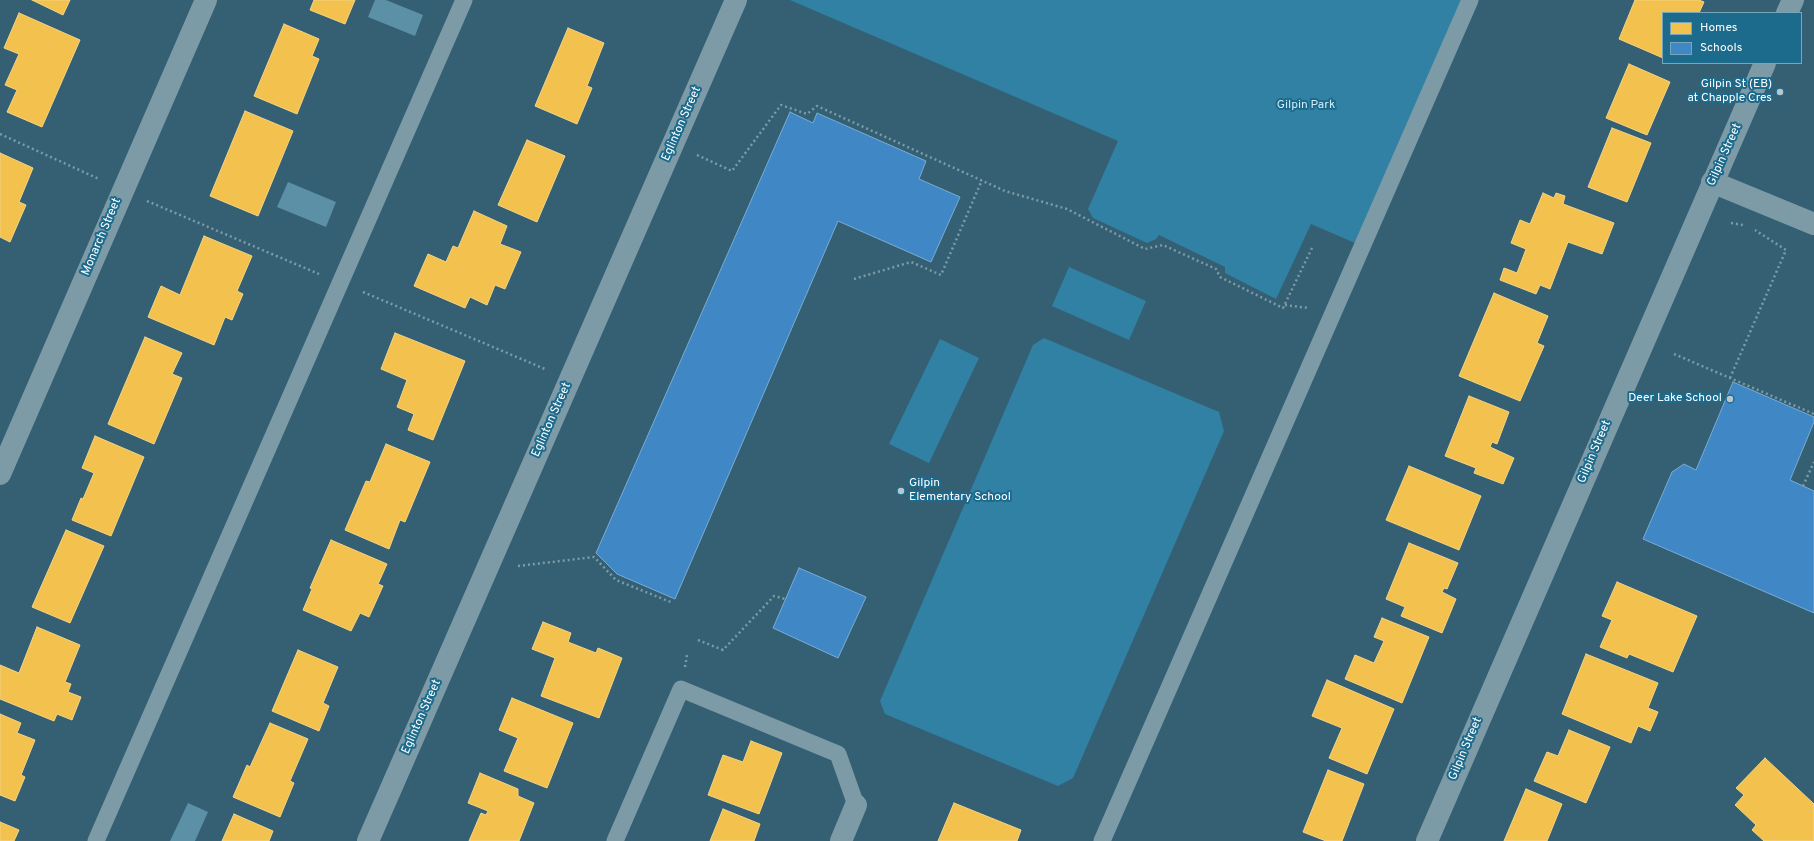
<!DOCTYPE html>
<style>
body{margin:0}
#map{position:relative;width:1814px;height:841px;overflow:hidden;background:#356073;font-family:Overpass,sans-serif}
canvas{display:block}
.legend{position:absolute;left:1662px;top:12px;width:140px;height:52px;box-sizing:border-box;background:#1c6a8c;border:1px solid #77a6ba;margin:0;padding:5px 7px;list-style:none;font-size:12px;color:#fff}
.legend li{display:flex;align-items:center;gap:8px;height:20px}
.legend b{width:20px;border:1px solid #77a6ba}
</style>
<div id="map">
<canvas width="1814" height="841"></canvas>
<ul class="legend">
<li><b style="height:11px;background:#f2c14e"></b>Homes</li>
<li><b style="height:11px;background:#3f88c5"></b>Schools</li>
</ul>
</div>
<script>
const g = document.querySelector('canvas').getContext('2d');
g.lineJoin = 'round';
function fill(path, color) { g.fillStyle = color; g.fill(path, 'evenodd'); }
const shape = rows => new Path2D(rows.map(r => 'M' + r).join(''));
function trace(path, color, width, dash) { g.strokeStyle = color; g.lineWidth = width; g.lineCap = dash ? 'butt' : 'round'; g.setLineDash(dash || []); g.stroke(path); }
function label(font, color, halo, rows, align = 'center') {
  g.font = font + ' Overpass,sans-serif'; g.lineWidth = 4; g.setLineDash([]); g.textBaseline = 'middle'; g.strokeStyle = halo; g.fillStyle = color; for (const [text, x, y, turn = 0] of rows) {
    g.save(); g.translate(x, y); g.rotate((+turn || 0) * Math.PI / 180); g.textAlign = isNaN(turn) ? turn : align; if (halo) g.strokeText(text, 0, 0); g.fillText(text, 0, 0); g.restore();
  }
}
fill(shape([
 [790,0,1470,0,1362,246,1311,224,1276,299,1225,273,1225,267,1159,235,1156,239,1147,243,1093,218,1088,209,1118,141],
 [1069,267,1146,301,1129,340,1052,306],
 [1044,338,1219,412,1224,431,1073,778,1058,786,885,714,880,701,1033,345],
 [940,339,979,358,929,463,889,444]
]), '#3081a3');
fill(shape([
 [375,0,386,0,423,15,415,36,368,17],
 [288,182,336,202,326,227,277,207],
 [188,803,208,812,195,841,170,841]
]), '#5b90a7');
const homes = shape([
 [32,0,70,0,63,15,32,0],
 [314,0,355,0,345,24,310,10,314,0],
 [1635,0,1699,0,1704,2,1699,13,1663,13,1663,58,1619,39,1635,0],
 [19,13,80,40,42,127,7,112,17,90,5,85,19,54,4,48,19,13],
 [284,24,319,39,312,56,319,59,297,114,254,96,284,24],
 [568,28,604,43,587,86,592,88,577,124,535,106,568,28],
 [1629,64,1670,82,1647,135,1606,118,1629,64],
 [245,111,293,131,258,216,210,196,245,111],
 [1612,128,1651,143,1627,202,1588,187,1612,128],
 [527,140,565,156,537,222,498,205,527,140],
 [0,153,33,168,19,202,26,205,10,242,0,237,0,153],
 [1543,193,1554,198,1556,193,1565,196,1563,204,1614,223,1602,254,1568,242,1550,289,1540,285,1536,294,1500,280,1504,268,1517,273,1526,249,1511,243,1520,220,1530,224,1543,193],
 [474,211,507,226,500,244,521,252,505,289,495,285,487,305,470,297,465,308,414,286,428,254,446,262,453,246,458,248,474,211],
 [204,236,252,256,237,291,243,294,232,320,225,317,214,345,148,317,161,286,180,295,204,236],
 [1494,293,1548,316,1537,343,1544,346,1520,401,1459,376,1494,293],
 [395,333,465,361,433,440,408,430,414,414,397,407,407,380,381,369,395,333],
 [145,337,182,353,172,374,182,378,154,444,108,424,145,337],
 [1469,396,1509,412,1497,444,1492,442,1490,447,1514,458,1503,484,1474,473,1476,468,1445,456,1469,396],
 [95,436,144,457,111,536,72,520,81,498,83,499,94,473,82,468,95,436],
 [386,444,430,462,405,522,400,520,389,549,345,530,366,481,370,482,386,444],
 [1409,466,1481,496,1459,550,1386,520,1409,466],
 [66,530,104,546,70,623,32,607,66,530],
 [331,540,387,564,378,584,383,586,369,617,360,613,351,631,303,610,312,589,310,588,331,540],
 [1409,543,1458,563,1447,589,1444,588,1442,592,1456,599,1442,633,1401,616,1405,607,1386,599,1409,543],
 [1617,582,1697,616,1673,672,1629,654,1627,658,1600,647,1612,620,1602,616,1617,582],
 [1382,618,1429,637,1402,703,1345,679,1355,655,1374,663,1384,641,1374,637,1382,618],
 [543,622,571,633,568,642,596,653,598,648,622,658,599,718,541,696,555,658,532,649,543,622],
 [37,627,80,645,65,682,71,684,68,692,81,697,72,720,57,714,54,721,0,699,0,665,19,673,37,627],
 [298,650,338,667,323,703,329,706,319,731,272,711,298,650],
 [1586,654,1658,683,1648,708,1658,712,1650,731,1638,726,1631,743,1562,714,1586,654],
 [1327,680,1394,709,1367,774,1329,758,1342,728,1312,716,1327,680],
 [512,698,573,723,547,788,504,771,518,738,499,730,512,698],
 [0,714,21,723,17,733,35,740,21,775,25,777,15,801,0,795,0,714],
 [270,723,308,739,290,781,294,783,280,817,233,797,247,765,250,767,270,723],
 [1569,730,1610,747,1586,803,1534,781,1547,752,1558,756,1569,730],
 [751,741,782,753,759,814,708,795,723,755,743,762,751,741],
 [1765,758,1814,804,1814,841,1764,841,1752,830,1756,825,1735,805,1744,795,1736,788,1765,758],
 [1328,770,1364,784,1342,841,1326,841,1303,832,1328,770],
 [480,773,518,789,518,796,534,803,519,841,469,841,481,813,486,815,488,811,468,803,480,773],
 [1526,789,1562,804,1547,841,1504,841,1526,789],
 [954,803,1021,830,1017,841,938,841,954,803],
 [723,809,760,824,754,841,710,841,723,809],
 [234,814,273,831,269,841,222,841,234,814],
 [0,822,19,830,14,841,0,841,0,822]
]);
fill(homes, '#f2c14e');
trace(homes, '#f6d483', 1);
const schools = shape([
 [790,112,813,123,817,113,926,161,919,179,960,197,931,262,838,221,675,599,617,574,596,553,790,112],
 [1733,382,1814,417,1814,422,1790,480,1814,491,1814,613,1643,539,1672,472,1684,464,1696,470,1733,382],
 [799,568,866,597,838,658,773,628,799,568]
]);
fill(schools, '#3f88c5');
trace(schools, '#79acd6', 1);
trace(shape([
 [0,134,99,179],
 [697,155,732,171,781,105,807,114,817,106,1005,191,1067,209,1145,249,1163,245,1216,269,1220,277,1283,308,1312,248],
 [147,201,319,274],
 [1731,223,1743,225],
 [854,279,911,262,941,275,982,180],
 [363,292,545,369],
 [1285,305,1308,308],
 [1674,354,1814,414],
 [1730,378,1786,250,1755,230],
 [1803,486,1814,462],
 [518,566,594,557,616,580,673,603],
 [698,640,723,650,774,596,785,599],
 [685,667,687,655]
]), '#7c9ba7', 2.5, [2, 3]);
trace(shape([
 [96,841,464,0],
 [615,841,681,689,838,754,856,805],
 [1102,841,1470,0]
]), '#7c9ba7', 17);
trace(shape([
 [1712,182,1814,224],
 [0,474,206,0],
 [368,841,736,0],
 [841,841,856,805]
]), '#7c9ba7', 22);
trace(shape([
 [1787,13,1793,0],
 [1427,841,1765,63]
]), '#7c9ba7', 22);
for (const [x, y, r, color] of [
 [1780,92,4,"#b8c7ce"],
 [1730,399,4,"#b8c7ce"],
 [901,491,4,"#b8c7ce"]
]) { const dot = new Path2D(); dot.arc(x, y, r, 0, 2 * Math.PI); g.fillStyle = color; g.fill(dot); trace(dot, '#1c6a8c', 1.5); }
label('12px', '#fff', '#1c6a8c', [
 ["Gilpin St (EB)",1772,85],
 ["at Chapple Cres",1772,99],
 ["Deer Lake School",1722,399],
 ["Gilpin",909,484,"left"],
 ["Elementary School",909,498,"left"]
], 'right');
label('12px', '#ceedf9', '#1c6a8c', [
 ["Gilpin Park",1306,106]
]);
label('12px', '#fff', '#1c6a8c', [
 ["Eglinton Street",682,124,-66],
 ["Gilpin Street",1725,155,-66],
 ["Monarch Street",102,237,-67],
 ["Eglinton Street",552,420,-66],
 ["Gilpin Street",1595,452,-67],
 ["Eglinton Street",422,717,-66],
 ["Gilpin Street",1466,749,-67]
]);
</script>
